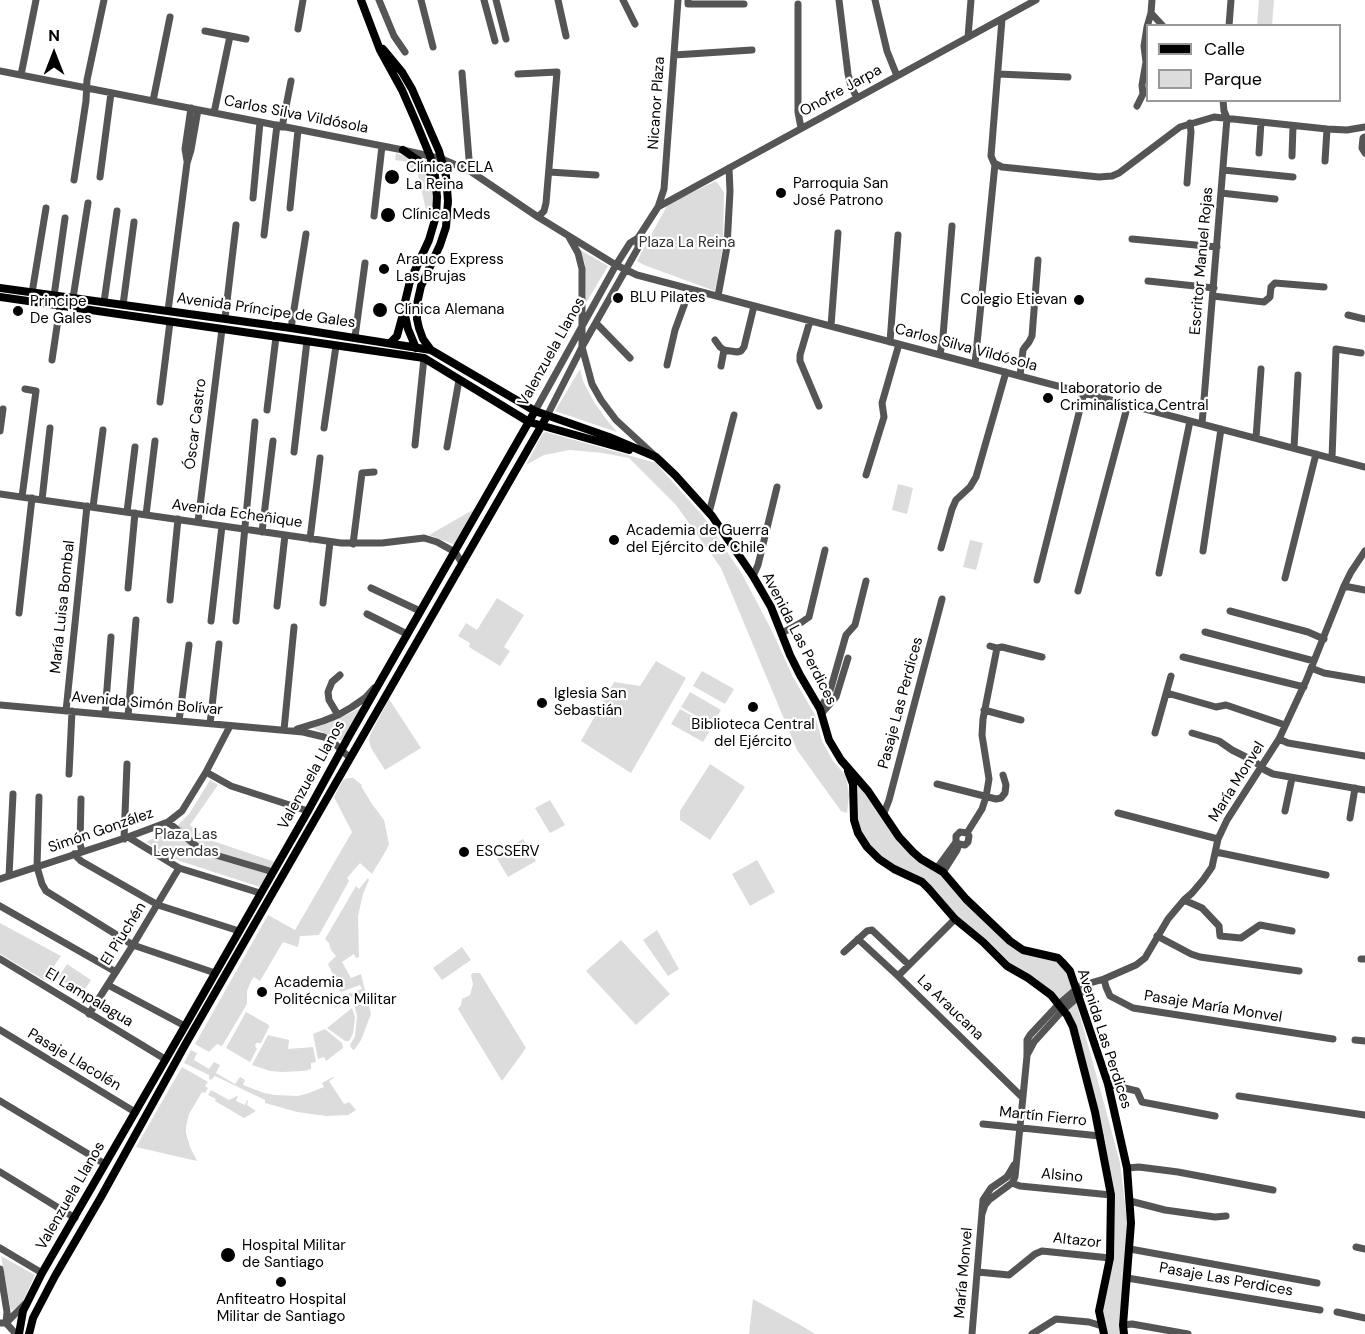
<!DOCTYPE html>
<meta charset="utf-8">
<style>
body{margin:0}
#map{position:relative;width:1365px;height:1334px;overflow:hidden;background:#fff;font-family:"DM Sans",sans-serif}
canvas{display:block}
.legend{position:absolute;left:1146px;top:24px;width:195px;height:78px;box-sizing:border-box;background:#fff;border:2px solid #999;margin:0;padding:8px 10px;list-style:none;font-size:18px;color:#000}
.legend li{display:flex;align-items:center;gap:12px;height:30px}
.legend b{width:30px;border:2px solid #999}
.north{position:absolute;left:24px;top:24px;width:60px;height:60px;-webkit-text-stroke:4px #fff;paint-order:stroke;rotate:0deg;font-size:16px;font-weight:700;line-height:24px;text-align:center;color:#000}
.north::after{content:'';display:block;margin:auto;width:21px;height:27px;background:#000;clip-path:polygon(50% 0,100% 100%,50% 72%,0 100%)}
</style>
<div id="map">
<canvas width="1365" height="1334"></canvas>
<ul class="legend">
<li><b style="height:8px;background:#000"></b>Calle</li>
<li><b style="height:16px;background:#dcdcdc"></b>Parque</li>
</ul>
<div class="north">N</div>
</div>
<script>
const g = document.querySelector('canvas').getContext('2d');
g.lineJoin = 'round';
function fill(path, color) { g.fillStyle = color; g.fill(path, 'evenodd'); }
const shape = rows => new Path2D(rows.map(r => 'M' + r).join(''));
function trace(path, color, width, dash) { g.strokeStyle = color; g.lineWidth = width; g.lineCap = dash ? 'butt' : 'round'; g.setLineDash(dash || []); g.stroke(path); }
function label(font, color, halo, rows, align = 'center') {
  g.font = font + ' "DM Sans",sans-serif'; g.lineWidth = 4.5; g.setLineDash([]); g.textBaseline = 'middle'; g.strokeStyle = halo; g.fillStyle = color; for (const [text, x, y, turn = 0] of rows) {
    g.save(); g.translate(x, y); g.rotate((+turn || 0) * Math.PI / 180); g.textAlign = isNaN(turn) ? turn : align; if (halo) g.strokeText(text, 0, 0); g.fillText(text, 0, 0); g.restore();
  }
}
fill(shape([
 [1259,0,1274,0,1272,25,1257,25],
 [396,153,411,158,423,167,428,176,433,192,433,211,426,210,418,175,419,170,410,168,409,162,395,160],
 [716,181,724,192,723,246,715,291,644,265,637,261,668,204],
 [580,250,608,266,586,303,585,264],
 [580,369,583,381,594,402,606,419,617,432,555,411],
 [546,432,656,463,703,516,742,574,772,631,793,677,815,715,822,741,833,761,846,776,849,795,847,813,841,811,797,750,721,568,676,505,629,458,603,453,570,450,544,455,526,465,543,433],
 [898,484,913,488,907,514,892,510],
 [478,507,458,546,429,535],
 [970,540,983,543,976,570,963,567],
 [497,598,524,615,504,647,510,651,500,666,469,647,470,643,458,636,466,623,477,630],
 [656,661,686,678,631,773,581,741,614,682,640,686],
 [702,671,734,689,725,704,693,686],
 [690,692,721,710,712,725,681,707],
 [389,699,421,748,385,770,371,748,369,740,370,735],
 [362,707,342,741,311,727,346,715],
 [680,709,712,727,703,742,671,724],
 [710,764,745,787,710,840,680,820,680,811],
 [846,767,899,844,920,861,935,869,1009,945,1052,958,1068,972,1108,1118,1120,1163,1127,1219,1126,1247,1121,1305,1119,1320,1120,1334,1107,1334,1102,1315,1114,1202,1069,1014,1005,964,950,914,930,888,880,860,859,830],
 [348,778,353,778,362,785,361,786,372,804,384,820,389,844,387,849,372,874,360,863,347,878,349,881,319,935,300,936,298,947,283,942,260,981,254,977,251,981,247,991,247,1004,222,1046,217,1044,209,1052,195,1044,268,915,295,930,352,832,334,797,343,780],
 [210,780,218,785,190,825,207,839,278,863,263,888,180,861,146,842,177,826,189,814],
 [550,800,565,825,550,833,535,808],
 [523,839,536,861,508,877,495,855],
 [757,860,775,892,750,906,732,874],
 [368,878,369,880,363,894,358,916,359,957,356,958,354,954,342,962,351,978,361,974,371,1014,361,1040,354,1050,352,1049,350,1045,355,1036,357,1016,353,999,351,997,346,997,345,995,362,989,360,985,341,992,339,990,336,980,328,964,336,956,331,950,329,943,325,939,356,886,359,889],
 [0,923,61,956,44,980,0,954],
 [657,930,679,969,668,976,643,940],
 [621,940,670,994,636,1025,586,971],
 [462,947,471,960,442,980,433,968],
 [67,964,91,980,82,994,58,978],
 [473,973,480,973,526,1048,502,1081,458,1009,461,1005,462,999,470,995,473,984,471,975],
 [352,1008,355,1017,353,1034,349,1041,345,1041,327,1028],
 [246,1012,269,1025,269,1027,261,1043,256,1043,255,1046,257,1049,250,1062,226,1048],
 [325,1029,342,1043,343,1048,326,1061,324,1057,318,1059,313,1034],
 [268,1035,289,1040,288,1049,313,1047,316,1062,311,1063,311,1069,304,1071,282,1072,270,1071,252,1065],
 [191,1050,197,1053,194,1060,209,1069,214,1062,220,1065,216,1073,235,1084,240,1077,245,1080,243,1085,264,1093,275,1095,298,1096,309,1093,324,1087,322,1083,333,1077,334,1078,329,1081,344,1104,349,1102,356,1110,348,1115,326,1116,297,1112,265,1103,265,1100,215,1076,211,1080,209,1079,209,1075,184,1063],
 [182,1067,208,1082,205,1086,208,1088,205,1093,202,1092,189,1114,186,1127,186,1133,190,1147,197,1161,136,1147],
 [211,1090,229,1100,237,1096,238,1096,236,1101,245,1105,247,1100,248,1100,247,1105,256,1111,244,1118,215,1101,216,1099,208,1095],
 [1,1256,35,1275,22,1303,11,1311],
 [753,1299,802,1326,815,1334,749,1334]
]), '#dcdcdc');
trace(shape([
 [379,0,394,36,405,52],
 [421,0,433,47],
 [484,0,495,41],
 [496,0,506,39],
 [558,0,566,36],
 [623,0,635,24],
 [688,0,688,4,744,4],
 [839,0,848,74,851,86,857,98],
 [875,0,887,51,897,76],
 [798,4,798,112,801,128],
 [1151,13,1163,26],
 [1002,19,991,156,994,163,1002,167,1099,177,1112,176,1119,173,1180,127,1214,117,1327,129,1347,130,1365,127],
 [1229,26,1231,0],
 [298,29,303,0],
 [205,31,246,39],
 [968,37,971,0],
 [674,55,752,50],
 [0,71,403,150,442,159,470,171,538,217,616,265,637,275,1365,467],
 [462,73,470,171],
 [518,74,557,72,546,203,544,211,538,217],
 [998,74,1068,77],
 [21,75,36,0],
 [153,101,170,17],
 [1137,106,1143,94,1142,85,1146,62,1144,46,1147,27,1151,13,1152,0],
 [214,113,230,36],
 [282,127,291,81],
 [1365,137,1363,138,1362,148,1365,153],
 [1259,153,1261,122],
 [1292,156,1293,126],
 [187,161,185,149,191,108],
 [1325,161,1327,129],
 [1223,170,1293,177],
 [549,172,596,175],
 [100,177,111,93],
 [74,180,86,101,87,80,104,0],
 [1187,183,1191,132,1190,123],
 [1221,193,1275,199],
 [253,198,260,122],
 [658,207,1036,0],
 [290,208,298,130],
 [374,216,382,146],
 [264,235,277,125],
 [569,237,578,253,582,269,582,347,592,384,601,400,616,420,654,455],
 [1132,239,1217,247],
 [1148,281,1214,288],
 [32,293,46,208],
 [54,296,65,218],
 [718,296,727,247,730,191,729,168],
 [1213,296,1264,302,1270,297,1271,287,1275,283,1324,287],
 [73,298,88,203],
 [104,302,117,211],
 [123,305,134,222],
 [168,311,187,163,191,150,198,110],
 [1348,315,1365,319],
 [225,318,236,225],
 [810,321,800,355,800,361,819,406],
 [596,323,630,358],
 [831,326,838,233],
 [291,328,306,234],
 [355,337,365,263],
 [715,340,720,347,724,350,737,352,741,351,744,347,754,306],
 [890,342,898,235],
 [940,355,943,336,952,226],
 [52,360,60,306],
 [975,364,995,164],
 [667,365,675,330,690,289],
 [721,366,724,350],
 [1020,376,1023,350,1025,347,1029,342,1032,336,1038,260],
 [160,402,170,322],
 [267,410,276,337],
 [535,411,616,265,630,243,638,238],
 [547,416,582,347,638,248,638,238,658,207,664,189,678,0],
 [1202,424,1227,118,1224,111,1223,100],
 [324,428,336,346],
 [0,431,3,409],
 [1256,438,1261,369],
 [415,445,424,358],
 [447,447,459,380],
 [1294,448,1298,375],
 [294,452,307,341],
 [1332,458,1336,349,1361,353],
 [866,475,884,417,882,403,899,344],
 [0,494,341,543,382,543,424,538,437,542,455,552,462,563],
 [22,497,36,391,25,389],
 [42,500,50,428],
 [93,507,103,430],
 [127,512,135,447],
 [709,513,734,415],
 [146,515,155,441],
 [198,522,222,329],
 [262,532,273,441],
 [310,539,320,458],
 [353,544,362,473,374,472],
 [941,548,952,509,956,500,970,487,976,477,1006,372],
 [1203,551,1221,429],
 [1159,573,1190,421],
 [753,576,758,565,777,487],
 [1285,578,1316,454],
 [1037,580,1084,393],
 [1344,586,1365,590],
 [128,588,135,513],
 [371,588,420,611],
 [1078,591,1128,404],
 [170,600,178,519],
 [323,603,330,542],
 [277,606,285,535],
 [1230,611,1308,632,1324,639],
 [19,613,32,498],
 [367,614,407,634],
 [211,621,222,526],
 [236,621,255,422],
 [1205,632,1314,661],
 [782,633,802,622,809,617,825,550],
 [997,648,1002,647,1042,657],
 [1183,657,1304,687],
 [1311,668,1324,673,1365,680],
 [1167,693,1216,707,1226,705,1285,725],
 [0,705,303,732,324,737,333,742,350,758],
 [820,709,830,691,846,635,855,625,866,581],
 [984,710,1021,720],
 [66,711,87,506],
 [822,713,836,697,848,658],
 [105,714,111,637],
 [338,715,329,700,328,692,332,682,340,675],
 [128,716,136,620],
 [179,721,189,645],
 [210,724,219,644],
 [297,729,323,721,338,715,352,707,365,698,374,688],
 [284,730,294,627],
 [1155,733,1171,676],
 [1192,733,1219,741,1232,750,1254,761,1265,770,1273,774,1365,790],
 [1279,739,1288,743,1365,756],
 [206,772,231,786,308,811],
 [69,774,72,711],
 [937,784,996,799,1001,798,1005,793,1006,785,1003,775],
 [39,797,37,867,42,884,46,891,133,945,215,973],
 [81,799,80,843,82,852],
 [1285,811,1292,778],
 [884,813,889,800,942,599],
 [1118,813,1218,839],
 [1350,818,1355,788],
 [168,822,202,851,273,872],
 [128,837,179,868,260,893],
 [124,839,127,764],
 [959,844,965,845,968,842,969,836,967,833,982,809,986,797,989,779,982,735,983,719,997,648,990,646],
 [1216,852,1326,875],
 [74,854,81,861,158,905,239,931],
 [937,868,956,842],
 [943,872,957,850,959,844,956,842,956,836,960,832,967,833],
 [9,876,13,794],
 [0,879,128,837,168,822,182,811,206,772,230,726],
 [1184,900,1202,908,1219,926,1220,936,1241,938,1260,925,1292,931],
 [0,906,116,972],
 [1157,936,1191,954,1200,957,1299,971],
 [858,939,898,976,1022,1097],
 [844,952,867,931,872,930,909,965],
 [0,959,165,1059],
 [1361,959,1365,959],
 [898,976,955,919],
 [1104,979,1106,987,1110,996,1133,1008,1333,1039],
 [108,985,185,1026],
 [89,1014,133,945,179,868],
 [0,1030,135,1112],
 [1355,1040,1365,1041],
 [1027,1055,1034,1042,1063,1010,1079,996,1086,983],
 [1108,1084,1137,1091,1142,1102,1215,1116],
 [1239,1096,1365,1115],
 [0,1101,105,1164],
 [983,1124,1100,1136],
 [1127,1168,1139,1167,1178,1172,1273,1190],
 [0,1172,75,1218],
 [1012,1183,1020,1186,1111,1195],
 [1130,1201,1165,1210,1215,1217,1226,1216],
 [982,1214,985,1205,989,1200,1012,1183,1015,1177,1027,1056,1027,1040,1030,1035,1059,1004,1080,986,1104,979,1136,965,1145,958,1168,919,1184,900,1192,893,1203,880,1212,867,1218,839,1227,820,1279,739,1306,681,1344,586,1351,572,1365,551],
 [1356,1247,1365,1249],
 [0,1248,42,1273],
 [1130,1249,1317,1283],
 [0,1269,7,1312,6,1323],
 [978,1272,1009,1275,1035,1254,1042,1251,1110,1258],
 [1127,1278,1320,1310],
 [1337,1312,1365,1318],
 [0,1323,6,1323,16,1334],
 [6,1323,25,1304],
 [1123,1325,1132,1324,1188,1334],
 [972,1334,983,1200,991,1188,1007,1177,1014,1165],
 [1032,1334,1056,1319,1089,1322,1102,1326]
]), '#555', 7);
trace(shape([
 [361,0,380,50,402,90,416,122,430,156,435,176,437,197,436,216,429,240,410,281,405,302,405,315,408,329,416,348],
 [383,49,402,72,412,89,439,151,446,176,448,201,446,227,440,245,421,286,417,304,417,319,419,328,423,339,431,350],
 [403,150,422,163,434,178],
 [0,288,291,328,431,350,535,411,609,437,656,457,675,475,712,516,753,576,771,607,790,655,800,675,820,709,829,740,841,760,868,791,899,837,913,852,921,859,943,872,966,899,1010,941,1023,950,1058,958,1062,962,1070,971,1108,1084,1127,1168,1131,1223,1123,1325,1124,1334],
 [0,297,424,358,529,422,629,450],
 [390,343,397,336,403,314],
 [848,771,853,784,854,820,858,833,867,847,879,859,894,869,922,882,929,889,955,919,983,942,1007,966,1028,978,1051,995,1067,1015,1073,1027,1095,1112,1111,1195,1110,1258,1099,1311,1104,1334],
 [19,1334,23,1311,42,1273,185,1026,308,811,349,736,535,411],
 [29,1334,33,1318,55,1276,101,1197,185,1045,547,416]
]), '#000', 8);
for (const [x, y, r, color] of [
 [392,177,8,"#000"],
 [781,193,6,"#000"],
 [388,215,8,"#000"],
 [384,269,6,"#000"],
 [618,298,6,"#000"],
 [1079,300,6,"#000"],
 [380,310,8,"#000"],
 [18,311,6,"#000"],
 [1048,398,6,"#000"],
 [614,540,6,"#000"],
 [542,703,6,"#000"],
 [753,707,6,"#000"],
 [464,852,6,"#000"],
 [262,992,6,"#000"],
 [228,1255,8,"#000"],
 [281,1282,6,"#000"]
]) { const dot = new Path2D(); dot.arc(x, y, r, 0, 2 * Math.PI); g.fillStyle = color; g.fill(dot); trace(dot, '#fff', 2); }
label('15px', '#000', '#fff', [
 ["Onofre Jarpa",841,91,-29],
 ["Nicanor Plaza",657,103,-86],
 ["Carlos Silva Vildósola",296,115,11],
 ["Escritor Manuel Rojas",1202,261,-85],
 ["Avenida Príncipe de Gales",266,311,8],
 ["Carlos Silva Vildósola",966,348,15],
 ["Valenzuela Llanos",552,352,-61],
 ["Óscar Castro",196,424,-83],
 ["Avenida Echeñique",237,514,8],
 ["María Luisa Bombal",63,607,-84],
 ["Avenida Las Perdices",799,639,63],
 ["Pasaje Las Perdices",901,703,-75],
 ["Avenida Simón Bolívar",147,704,5],
 ["Valenzuela Llanos",312,775,-61],
 ["María Monvel",1237,782,-58],
 ["Simón González",101,831,-19],
 ["El Piuchén",124,934,-58],
 ["El Lampalagua",89,998,31],
 ["Pasaje María Monvel",1213,1007,9],
 ["La Araucana",950,1008,44],
 ["Avenida Las Perdices",1104,1039,72],
 ["Pasaje Llacolén",74,1060,31],
 ["Martín Fierro",1043,1117,6],
 ["Alsino",1062,1176,5],
 ["Valenzuela Llanos",71,1196,-60],
 ["Altazor",1077,1241,6],
 ["María Monvel",964,1273,-85],
 ["Pasaje Las Perdices",1226,1280,10]
]);
label('15px', '#000', '#fff', [
 ["Clínica CELA",406,168],
 ["La Reina",406,185],
 ["Parroquia San",793,184],
 ["José Patrono",793,201],
 ["Clínica Meds",402,215],
 ["Arauco Express",396,260],
 ["Las Brujas",396,277],
 ["BLU Pilates",630,298],
 ["Colegio Etievan",1067,300,"right"],
 ["Principe",30,302],
 ["De Gales",30,319],
 ["Clínica Alemana",394,310],
 ["Laboratorio de",1060,389],
 ["Criminalística Central",1060,406],
 ["Academia de Guerra",626,531],
 ["del Ejército de Chile",626,548],
 ["Iglesia San",554,694],
 ["Sebastián",554,711],
 ["Biblioteca Central",753,725,"center"],
 ["del Ejército",753,742,"center"],
 ["ESCSERV",476,852],
 ["Academia",274,983],
 ["Politécnica Militar",274,1000],
 ["Hospital Militar",242,1246],
 ["de Santiago",242,1263],
 ["Anfiteatro Hospital",281,1300,"center"],
 ["Militar de Santiago",281,1317,"center"]
], 'left');
label('15px', '#333', '#fff', [
 ["Plaza La Reina",687,243],
 ["Plaza Las",186,835],
 ["Leyendas",186,852]
]);
</script>
